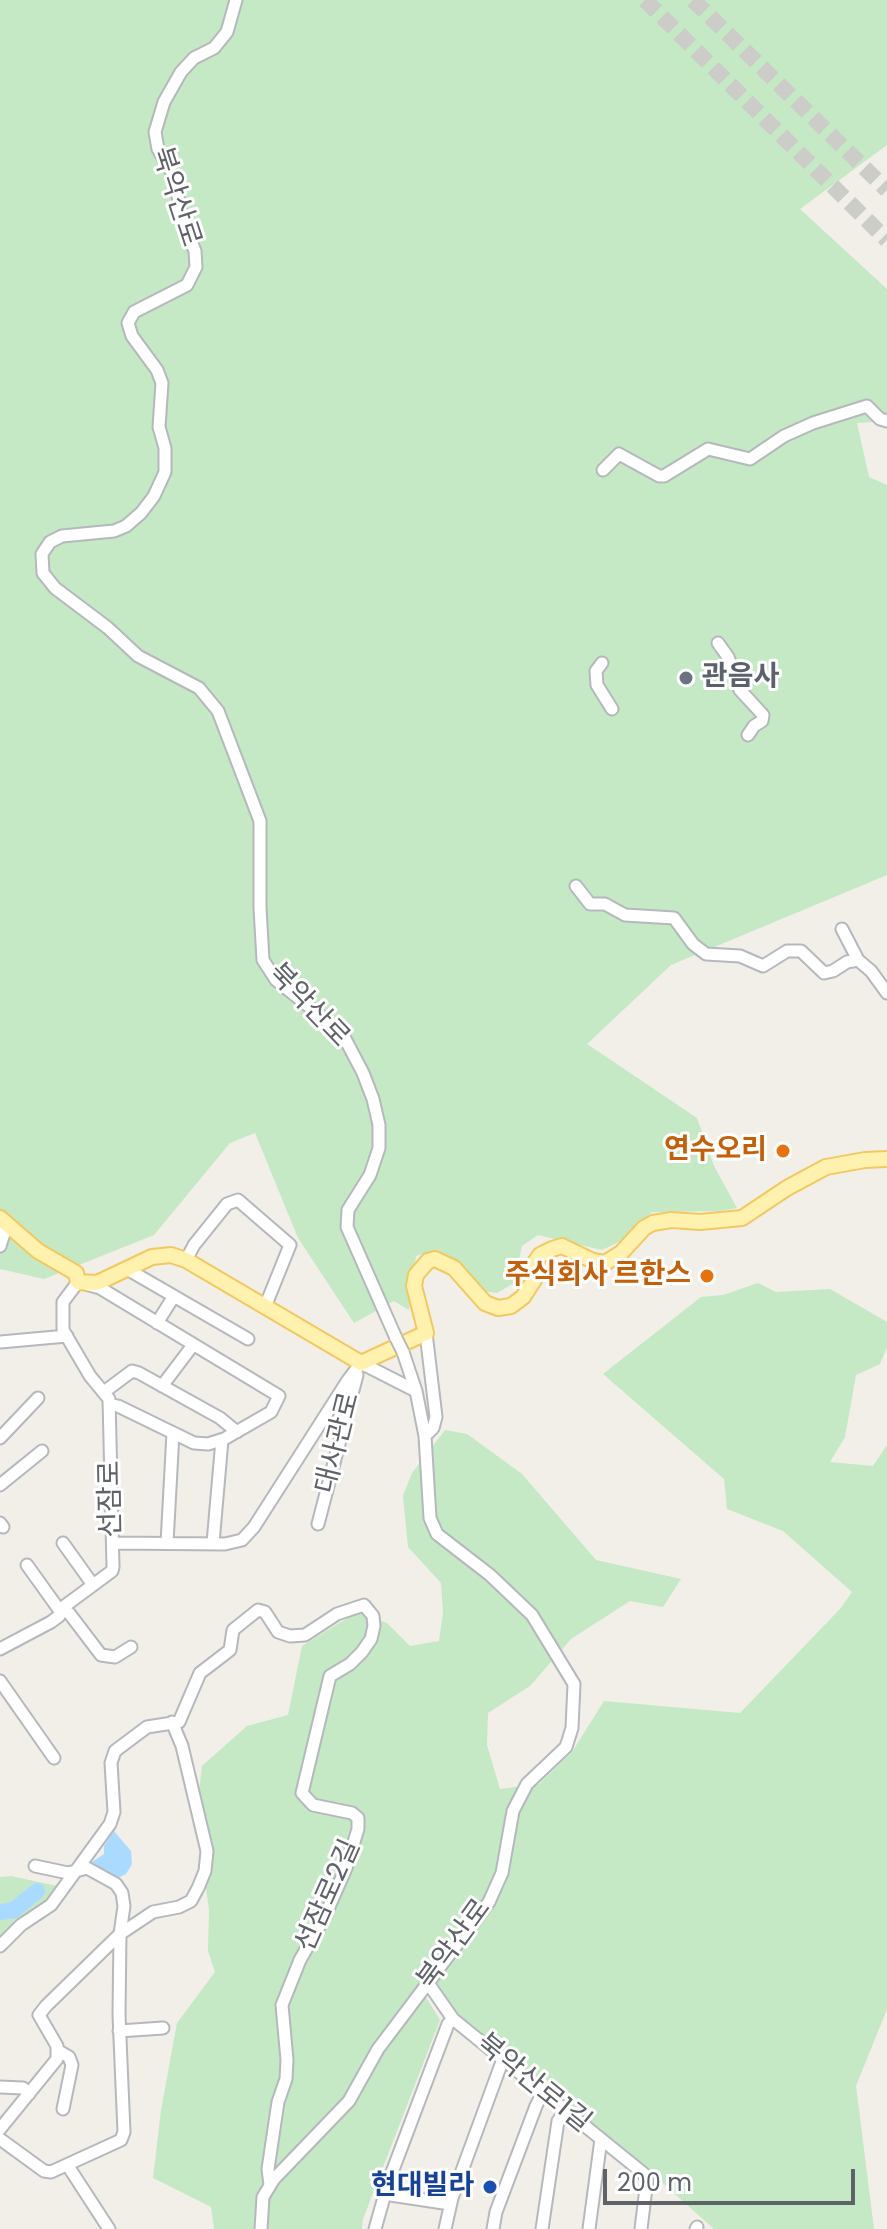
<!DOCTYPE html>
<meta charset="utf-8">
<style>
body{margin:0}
#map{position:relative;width:887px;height:2229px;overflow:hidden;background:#f1efe8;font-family:Poppins,sans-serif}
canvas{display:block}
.scale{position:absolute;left:603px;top:2169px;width:252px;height:36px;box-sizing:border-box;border:4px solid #5f6368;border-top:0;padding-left:10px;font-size:24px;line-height:28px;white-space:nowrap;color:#5f6368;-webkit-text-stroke:6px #fff;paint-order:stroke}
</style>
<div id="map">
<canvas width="887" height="2229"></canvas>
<div class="scale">200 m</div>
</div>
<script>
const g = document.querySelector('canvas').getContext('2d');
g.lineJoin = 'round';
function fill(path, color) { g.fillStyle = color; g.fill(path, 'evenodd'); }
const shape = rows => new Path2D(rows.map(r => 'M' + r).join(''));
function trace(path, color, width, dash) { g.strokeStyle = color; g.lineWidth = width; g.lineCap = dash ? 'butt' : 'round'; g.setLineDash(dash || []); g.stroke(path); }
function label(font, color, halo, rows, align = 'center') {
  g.font = font + ' Poppins,"Noto Sans KR",sans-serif'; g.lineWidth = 6; g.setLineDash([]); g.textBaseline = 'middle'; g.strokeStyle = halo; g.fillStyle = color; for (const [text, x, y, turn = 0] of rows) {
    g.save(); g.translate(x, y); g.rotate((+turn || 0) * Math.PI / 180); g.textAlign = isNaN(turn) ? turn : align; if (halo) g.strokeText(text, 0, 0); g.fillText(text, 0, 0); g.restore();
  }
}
fill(shape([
 [0,0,887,0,887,145,800,209,887,289,887,421,857,423,869,477,887,485,887,875,671,965,587,1044,697,1118,714,1166,737,1208,720,1211,652,1212,623,1240,602,1250,538,1235,522,1246,514,1283,497,1293,481,1291,459,1266,438,1250,416,1256,409,1310,394,1301,354,1323,298,1238,255,1133,230,1143,154,1235,44,1279,0,1269],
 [758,1283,776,1292,830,1289,887,1322,887,1347,880,1364,856,1375,845,1437,830,1462,873,1466,887,1445,887,2009,856,2086,874,2229,714,2229,649,2171,459,2016,437,1983,434,1961,418,1984,440,2020,363,2219,362,2229,214,2229,211,2207,153,2178,161,2110,177,2023,215,1972,208,1951,209,1910,196,1817,202,1766,247,1726,288,1715,302,1646,357,1612,387,1623,410,1646,439,1641,443,1613,441,1583,408,1547,403,1496,412,1473,445,1430,467,1434,522,1474,596,1560,681,1579,663,1607,630,1601,571,1639,530,1686,488,1713,487,1745,500,1789,539,1784,572,1752,604,1701,740,1713,840,1609,852,1592,783,1531,727,1509,724,1479,603,1374,701,1297,723,1295],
 [11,1876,57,1886,44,1903,14,1921,0,1939,0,1877]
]), '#c5e8c5');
fill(shape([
 [114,1831,131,1851,132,1864,126,1874,120,1877,113,1876,92,1862,104,1854,104,1846]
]), '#aadaff');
trace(shape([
 [0,1912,14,1910,37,1891]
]), '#aadaff', 16);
trace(shape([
 [645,0,887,240],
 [693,0,887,190]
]), '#ccccc8', 16, [16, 8]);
const minor = shape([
 [236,0,227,32,214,48,194,58,181,72,164,102,155,132,158,149,175,178,182,220,195,251,196,267,187,285,134,312,128,323,132,336,157,370,162,383,159,427,165,448,165,472,154,496,141,513,126,526,114,531,62,536,50,542,42,554,43,573,55,588,108,628,138,656,199,688,218,711,260,821,260,908,263,960,276,980,342,1033,363,1073,373,1099,379,1125,379,1148,370,1175,348,1210,347,1227,396,1338],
 [603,470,619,454,659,476,664,476,708,449,750,459,784,436,813,423,867,406,880,419,887,421],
 [718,643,728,657,740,690,763,715,762,721,754,726,748,735],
 [602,663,596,671,597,685,612,709],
 [576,886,590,904,605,904,625,915,674,918,693,944,706,954,740,956,763,966,787,951,801,951,824,973,833,971,847,962,858,960,871,971,887,993],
 [842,929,858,960],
 [0,1246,7,1224],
 [186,1260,194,1245,227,1204,238,1200,290,1245,265,1307],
 [127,1269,248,1339],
 [157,1323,174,1296],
 [0,1342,67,1336],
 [361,1363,416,1391],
 [162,1386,193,1345],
 [104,1392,132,1371,139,1373,220,1418,237,1432],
 [425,1436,433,1428,436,1417,426,1333],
 [0,1438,38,1398],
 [0,1485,42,1451],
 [0,1523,3,1527],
 [318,1524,357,1375],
 [63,1543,93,1585],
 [113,1543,225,1544,242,1540,254,1527,348,1380,361,1363],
 [167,1543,173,1433],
 [213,1543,222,1440],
 [27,1565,60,1611,69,1613,101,1655,115,1657,131,1647],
 [0,1649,51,1622,59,1616,62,1608,112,1571,113,1567,109,1399,90,1376,63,1330,63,1302,78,1282,100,1288,279,1396,271,1412,224,1439,208,1444,194,1443,118,1406,109,1404],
 [0,1681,54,1758],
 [0,1946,21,1925,51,1905,110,1824,114,1812,111,1763,115,1751,147,1727,179,1722,200,1673,230,1650,233,1630,258,1610,265,1612,278,1632,290,1636,305,1635,337,1614,364,1605,373,1616,374,1626,371,1639,362,1652,350,1664,330,1676,302,1793,313,1805,352,1813,358,1818,358,1829,346,1868,325,1916,300,1960,282,2005,287,2060,286,2079,278,2102,268,2169,270,2185],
 [428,1983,453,2019,643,2173,647,2180,641,2229],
 [119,2031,163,2028],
 [57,2050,69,2057,72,2065,63,2109],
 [0,2087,23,2088,29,2094],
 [0,2129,57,2059,57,2046,39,2015,46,2006,120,1934,153,1912,179,1907,191,1901,198,1888,205,1871,207,1851,182,1746,172,1722],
 [0,2139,44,2171,51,2172,121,2140,124,2132,119,2015,120,1934,124,1906,122,1893,116,1884,87,1868,68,1873,35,1866],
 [68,2166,109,2229],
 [384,2194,450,2204],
 [261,2229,263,2197,274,2179,349,2101,378,2049,489,1902,502,1873,513,1811,527,1784,566,1747,572,1728,574,1684,532,1615,490,1575,437,1534,430,1518,425,1436,416,1391,403,1352],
 [375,2229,388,2183,448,2024,453,2019],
 [445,2229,452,2198,503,2059],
 [493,2229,496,2212,536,2106,543,2092],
 [542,2229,558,2121,565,2111],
 [589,2229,601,2139],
 [696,2229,697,2227]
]);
const major = shape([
 [0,1218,38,1251,76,1273,78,1282,97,1283,152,1257,171,1255,186,1260,361,1363,426,1333,414,1286,416,1275,428,1261,435,1259,454,1268,485,1303,498,1308,511,1306,523,1297,534,1280,534,1264,540,1255,552,1249,562,1246,593,1261,605,1263,621,1253,644,1228,653,1223,671,1220,700,1222,742,1218,787,1188,826,1167,865,1160,887,1159]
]);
trace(minor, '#b5b8bc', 15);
trace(major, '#f2c960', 18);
trace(minor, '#fff', 11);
trace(major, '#fff2af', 14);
const minorBridge = shape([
 [396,1338,403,1352]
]);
trace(minorBridge, '#b5b8bc', 15, []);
trace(minorBridge, '#fff', 11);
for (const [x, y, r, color] of [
 [686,678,8,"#6b7280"],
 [783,1151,8,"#e8710a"],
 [707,1276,8,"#e8710a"],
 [490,2187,8,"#1a4fb4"]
]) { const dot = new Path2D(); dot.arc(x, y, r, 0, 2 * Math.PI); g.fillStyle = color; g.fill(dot); trace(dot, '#fff', 3); }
label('28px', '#5f6368', '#fff', [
 ["북악산로",175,197,72],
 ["북악산로",308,1006,46],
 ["대사관로",339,1443,-76],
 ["선잠로",112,1499,-91],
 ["선잠로2길",329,1896,-66],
 ["북악산로",455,1945,-54],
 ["북악산로1길",533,2084,39]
]);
label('bold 28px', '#5b616d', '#fff', [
 ["관음사",702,678]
], 'left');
label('bold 28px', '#c56008', '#fff', [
 ["연수오리",767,1151],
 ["주식회사 르한스",691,1276]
], 'right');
label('bold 28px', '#164399', '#fff', [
 ["현대빌라",474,2187]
], 'right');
</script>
